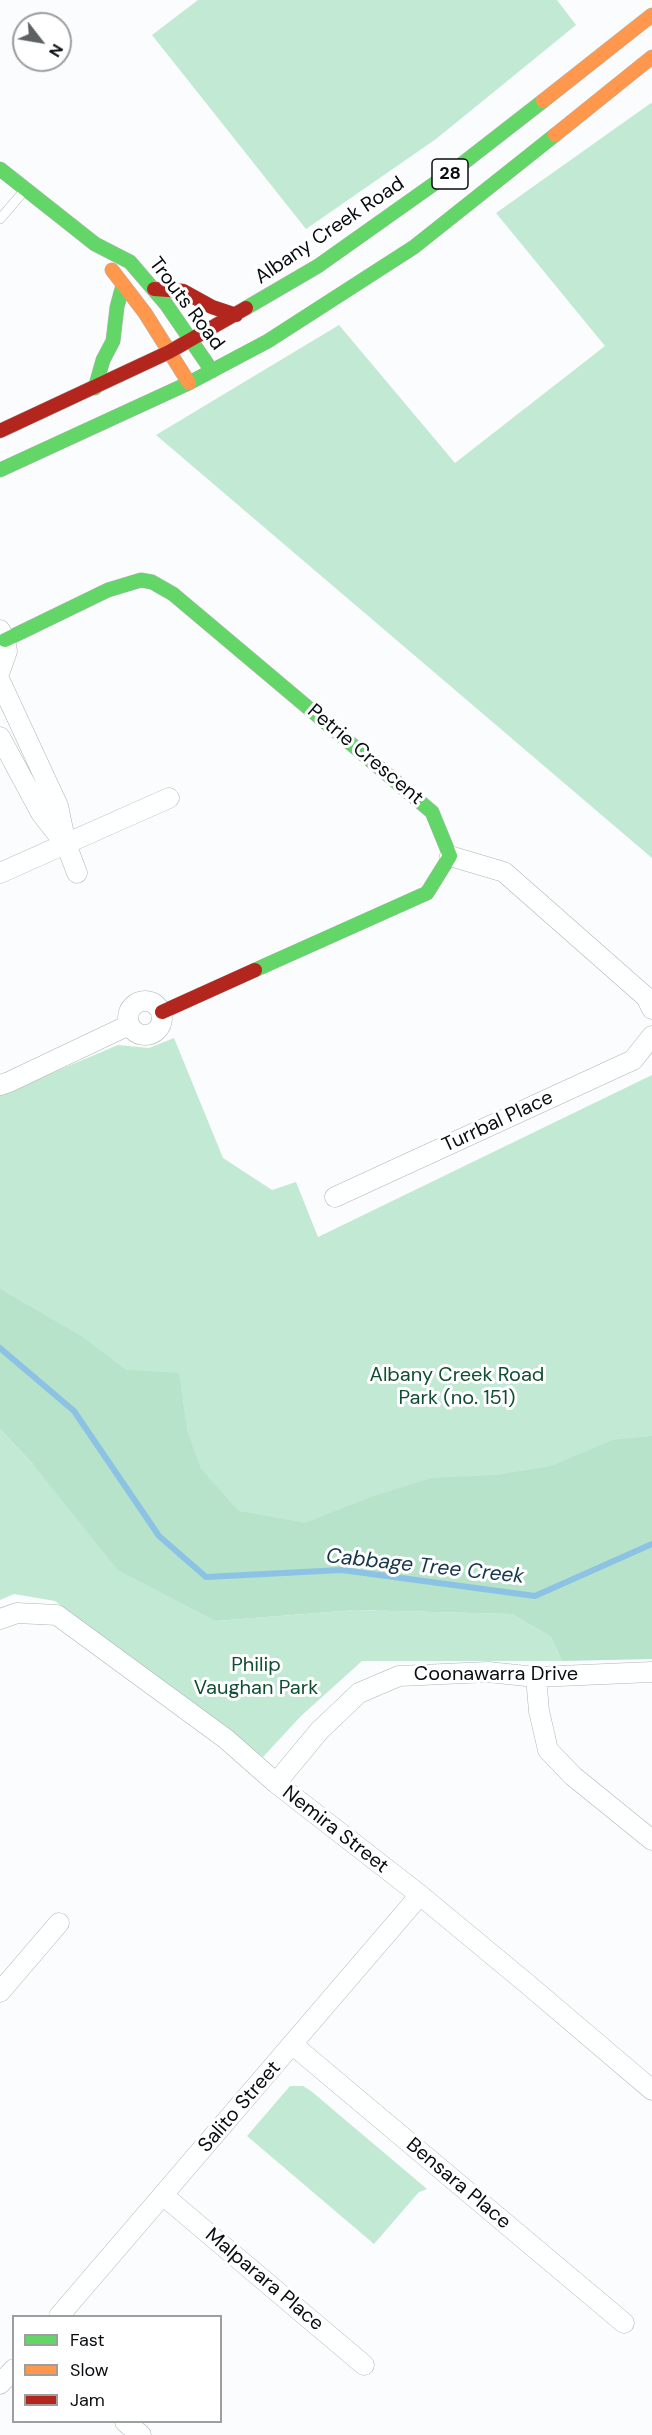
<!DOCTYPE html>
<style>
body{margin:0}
#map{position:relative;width:652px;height:2435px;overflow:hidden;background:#fbfcfd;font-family:"DM Sans",sans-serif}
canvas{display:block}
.legend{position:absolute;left:12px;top:2315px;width:210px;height:108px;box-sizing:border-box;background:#fff;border:2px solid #9d9e9f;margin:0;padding:8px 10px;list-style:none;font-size:18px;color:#0a0d10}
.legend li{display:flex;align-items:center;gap:12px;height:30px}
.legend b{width:30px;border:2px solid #9d9e9f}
.north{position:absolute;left:12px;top:12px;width:60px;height:60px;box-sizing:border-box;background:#fff;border:2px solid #9d9e9f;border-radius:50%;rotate:121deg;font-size:16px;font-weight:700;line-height:24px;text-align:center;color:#0a0d10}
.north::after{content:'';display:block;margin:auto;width:21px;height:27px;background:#5e6163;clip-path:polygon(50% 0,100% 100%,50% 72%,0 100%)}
</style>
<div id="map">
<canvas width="652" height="2435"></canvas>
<ul class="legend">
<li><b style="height:8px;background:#63d668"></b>Fast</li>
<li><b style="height:8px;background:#ff974d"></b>Slow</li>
<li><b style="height:8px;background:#b3261e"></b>Jam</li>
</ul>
<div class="north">N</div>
</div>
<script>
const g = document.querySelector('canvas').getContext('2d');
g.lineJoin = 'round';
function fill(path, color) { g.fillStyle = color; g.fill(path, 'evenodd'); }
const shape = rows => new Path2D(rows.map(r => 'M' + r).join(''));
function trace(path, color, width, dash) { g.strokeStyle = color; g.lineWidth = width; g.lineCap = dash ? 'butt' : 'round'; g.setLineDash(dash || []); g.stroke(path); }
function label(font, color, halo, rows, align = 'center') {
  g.font = font + ' "DM Sans",sans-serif'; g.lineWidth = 6; g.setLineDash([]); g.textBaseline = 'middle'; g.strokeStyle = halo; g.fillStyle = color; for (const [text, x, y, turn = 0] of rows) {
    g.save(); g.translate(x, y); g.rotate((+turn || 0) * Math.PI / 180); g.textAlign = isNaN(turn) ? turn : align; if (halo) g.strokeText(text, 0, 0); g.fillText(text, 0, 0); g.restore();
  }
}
fill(shape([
 [198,0,557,0,576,25,436,139,306,229,152,35],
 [651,103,652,104,652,858,156,435,339,325,455,463,605,346,496,213],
 [174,1038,223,1158,272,1190,296,1182,318,1237,652,1075,652,1544,206,1577,0,1348,0,1095,118,1045,149,1048],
 [0,1429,33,1464,216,1621,355,1610,512,1614,551,1637,562,1661,362,1661,301,1716,263,1757,55,1601,14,1594,0,1600],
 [290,2086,303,2086,311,2091,427,2189,419,2192,374,2244,247,2136]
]), '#c2e9d3');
fill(shape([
 [0,1289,81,1336,126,1370,179,1373,187,1431,201,1469,238,1511,305,1523,371,1497,432,1478,497,1475,551,1466,613,1440,652,1436,652,1659,562,1661,551,1637,512,1614,355,1610,216,1621,118,1570,33,1464,0,1429]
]), '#b6e3c9');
trace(shape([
 [0,1348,74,1411,159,1536,206,1577,342,1570,535,1596,652,1544]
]), '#8cc3e4', 6);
const lane = shape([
 [0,219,24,191]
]);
const street = shape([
 [0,630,5,640,7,651,0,671],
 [0,681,58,806,66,844,77,873],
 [0,737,41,813,62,840],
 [450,856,504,872,646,997,652,1009],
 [0,873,169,798],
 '128 1018a17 17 0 1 1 34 0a17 17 0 1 1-34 0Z',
 [0,1085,9,1082,129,1025],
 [335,1197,633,1060,652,1036],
 [0,1619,17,1613,57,1615,226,1739,276,1783,420,1895,525,1982,652,2090],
 [536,1677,539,1711,548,1750,573,1776,652,1840],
 [276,1783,320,1730,359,1693,399,1676,488,1672,536,1677,652,1672],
 [0,1992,59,1923],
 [293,2045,624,2323],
 [164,2196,364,2365],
 [59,2316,420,1895],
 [0,2384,14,2369],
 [125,2422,141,2435]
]);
const fast = shape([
 [0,169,95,244,130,262,166,304,212,371],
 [246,308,318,266,462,164,543,101],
 [95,388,103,360,113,341,117,307,123,285],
 [0,470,189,383,268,341,414,247,555,135],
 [5,640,108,590,141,580,152,582,173,594,432,812,450,856,427,893,255,970]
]);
const slow = shape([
 [543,101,652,15],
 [555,135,652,57],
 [112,270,145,313,189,383]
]);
const jam = shape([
 [154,289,183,291,212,307,236,315],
 [0,431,169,352,246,308],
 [162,1012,255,970]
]);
trace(lane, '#b2b3b6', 10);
trace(street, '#b2b3b6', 21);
trace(fast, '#b2b3b6', 15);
trace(slow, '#b2b3b6', 15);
trace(jam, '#b2b3b6', 15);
trace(lane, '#feffff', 9);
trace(street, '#feffff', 20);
trace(fast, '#63d668', 14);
trace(slow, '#ff974d', 14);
trace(jam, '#b3261e', 14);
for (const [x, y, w] of [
 [450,174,36]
]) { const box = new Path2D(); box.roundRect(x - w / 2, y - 15, w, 30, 4.5); g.fillStyle = '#fff'; g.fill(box); trace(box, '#0a0d10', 1.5); }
label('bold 18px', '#0a0d10', null, [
 ["28",450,174]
]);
label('20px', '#0a0d10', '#fff', [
 ["Albany Creek Road",330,231,-34],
 ["Trouts Road",186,304,53],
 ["Petrie Crescent",365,755,40],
 ["Turrbal Place",498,1122,-25],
 ["Coonawarra Drive",496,1675],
 ["Nemira Street",335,1830,38],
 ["Salito Street",240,2107,-49],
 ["Bensara Place",458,2184,40],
 ["Malparara Place",264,2280,40]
]);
label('20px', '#0f4e30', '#fff', [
 ["Albany Creek Road",457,1376],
 ["Park (no. 151)",457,1399],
 ["Philip",256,1666],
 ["Vaughan Park",256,1689]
]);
label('italic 21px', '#14374b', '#fff', [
 ["Cabbage Tree Creek",425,1567,6]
]);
</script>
